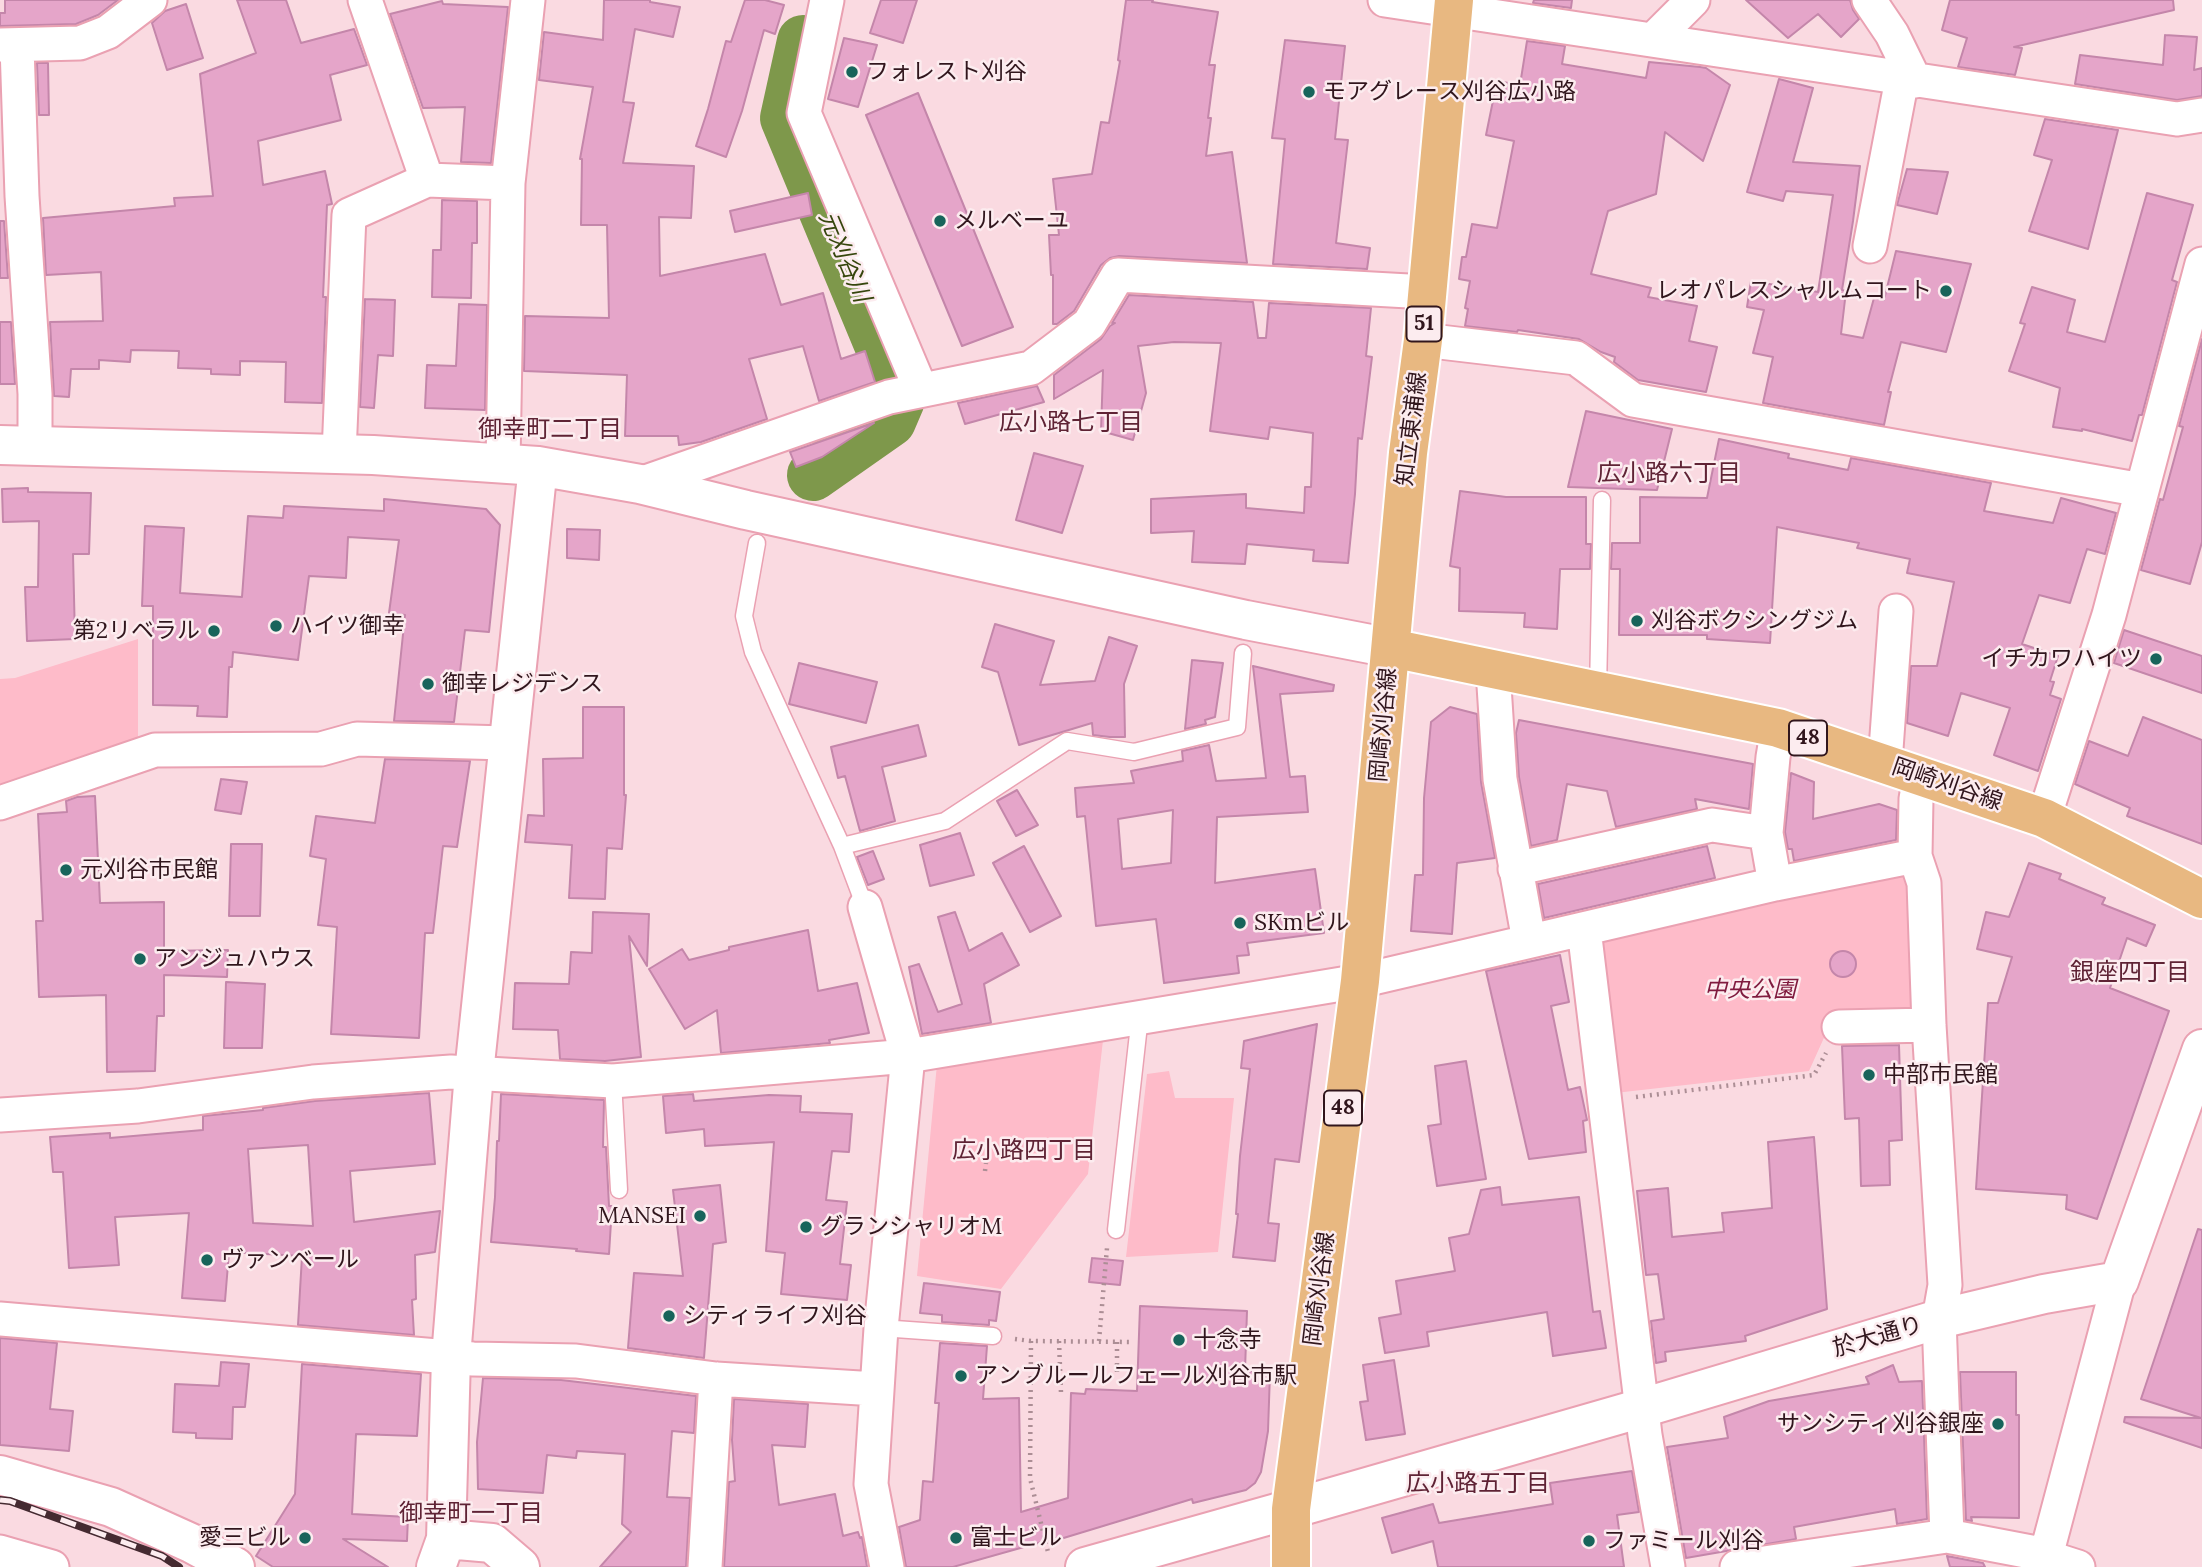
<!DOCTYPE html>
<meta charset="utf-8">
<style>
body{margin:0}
canvas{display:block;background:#fadae1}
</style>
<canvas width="2202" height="1567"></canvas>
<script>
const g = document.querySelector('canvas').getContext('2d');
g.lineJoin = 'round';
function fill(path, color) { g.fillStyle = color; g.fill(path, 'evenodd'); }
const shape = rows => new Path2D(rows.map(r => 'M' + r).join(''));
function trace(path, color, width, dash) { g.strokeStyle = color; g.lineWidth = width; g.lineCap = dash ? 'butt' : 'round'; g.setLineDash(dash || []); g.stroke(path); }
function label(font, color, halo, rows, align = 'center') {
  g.font = font + ' Lora,"Noto Sans JP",serif'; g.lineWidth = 5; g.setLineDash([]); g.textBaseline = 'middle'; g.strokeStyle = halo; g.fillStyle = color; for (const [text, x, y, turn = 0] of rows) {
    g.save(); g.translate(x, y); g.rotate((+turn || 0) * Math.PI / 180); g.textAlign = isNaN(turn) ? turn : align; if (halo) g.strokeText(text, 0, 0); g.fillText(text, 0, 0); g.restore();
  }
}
fill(shape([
 [138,639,138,751,0,791,0,679,15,678],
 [1890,871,1910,880,1918,1013,1832,1020,1809,1071,1615,1093,1594,937],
 [1103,1040,1088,1174,1001,1289,917,1276,937,1064],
 [1169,1071,1175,1098,1234,1098,1218,1252,1126,1257,1147,1074]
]), '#febbc9');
trace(shape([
 [803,41,786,118,899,390,899,400,890,421,813,475]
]), '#7e984b', 52);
const building = shape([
 [5,0,118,0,98,15,76,24,0,26,0,13,5,13,5,0],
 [237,0,286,0,301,43,354,29,367,65,330,75,341,120,258,141,263,185,325,171,332,204,327,205,323,297,326,297,322,403,285,402,286,362,240,361,240,375,211,374,211,369,178,368,179,351,131,350,130,362,99,360,99,369,71,369,69,397,54,396,50,322,103,321,101,272,46,275,43,218,175,206,174,198,213,196,200,74,256,53,237,0],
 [604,0,650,0,650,2,680,7,673,37,635,29,623,102,634,103,623,163,694,166,691,218,659,217,660,276,765,254,781,305,823,293,841,359,865,351,875,382,819,401,803,346,749,359,767,419,701,442,679,445,678,436,625,436,627,375,524,371,525,316,609,318,607,225,581,225,582,159,580,159,593,87,539,80,544,32,603,40,604,0],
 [745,0,765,0,784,5,775,34,764,30,742,111,726,157,696,146,708,109,726,41,731,42,745,0],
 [881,0,917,0,903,43,870,33,881,0],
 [1126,0,1153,0,1152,2,1218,12,1209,65,1215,65,1208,118,1211,118,1206,156,1232,152,1247,263,1119,256,1110,258,1101,265,1074,311,1057,324,1053,324,1053,275,1051,275,1049,235,1059,235,1053,179,1092,174,1101,122,1109,123,1120,61,1118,60,1126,0],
 [1534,0,1572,0,1571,8,1533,3,1534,0],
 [1746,0,1850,0,1853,10,1859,19,1841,37,1818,14,1788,38,1746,0],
 [1950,0,2173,0,2174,10,2014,47,2022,48,2015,75,1958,67,1967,38,1942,30,1950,0],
 [442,1,443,4,508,7,491,163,461,162,465,107,423,108,390,14,442,1],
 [186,4,203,58,167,70,152,23,165,11,186,4],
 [2165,35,2197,37,2194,70,2202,68,2202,96,2177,100,2075,84,2080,55,2163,65,2165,35],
 [844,38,877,45,858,107,828,99,844,38],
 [1285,40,1345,46,1335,139,1348,140,1336,243,1370,248,1367,269,1273,264,1285,139,1272,138,1285,40],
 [1527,41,1565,46,1562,64,1646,78,1649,62,1700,67,1706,68,1730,85,1703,161,1665,132,1656,194,1608,211,1591,274,1651,288,1648,297,1697,306,1689,341,1717,347,1706,392,1638,380,1614,362,1615,357,1601,352,1579,339,1518,330,1517,332,1465,326,1468,309,1465,308,1470,281,1459,279,1462,257,1466,257,1472,224,1497,228,1514,141,1486,135,1497,81,1520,85,1527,41],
 [37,63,48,63,49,115,39,115,37,63],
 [1779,79,1813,88,1793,162,1860,166,1853,221,1842,290,1846,291,1841,334,1863,338,1874,298,1884,300,1896,251,1971,264,1946,352,1901,342,1888,392,1891,392,1884,425,1763,403,1773,357,1753,353,1764,310,1747,307,1751,281,1818,292,1833,195,1786,191,1783,201,1747,192,1779,79],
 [918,93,1013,327,962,346,866,115,918,93],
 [2045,119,2118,130,2088,249,2029,231,2052,160,2034,155,2045,119],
 [1907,169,1948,172,1937,214,1897,205,1907,169],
 [808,193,812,215,735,232,730,211,808,193],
 [2147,193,2193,205,2172,280,2177,282,2142,415,2139,415,2132,441,2082,429,2082,431,2053,427,2060,388,2009,371,2025,324,2020,323,2032,287,2075,300,2067,332,2105,342,2147,193],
 [442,200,477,201,477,243,472,243,471,298,432,297,433,250,441,250,442,200],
 [0,221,4,221,8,278,0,278,0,221],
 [1129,295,1253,302,1258,338,1266,338,1269,303,1371,308,1366,356,1372,357,1362,439,1358,438,1355,494,1348,563,1313,561,1314,550,1247,544,1245,564,1192,562,1194,531,1151,533,1151,499,1246,494,1246,508,1304,513,1305,487,1311,487,1313,433,1270,427,1268,439,1210,431,1221,343,1174,342,1138,346,1146,393,1133,440,1101,431,1103,370,1054,399,1054,375,1101,339,1110,326,1115,323,1112,323,1129,295],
 [365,299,395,300,393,356,378,355,374,408,360,407,365,299],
 [459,304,487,305,485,410,425,408,427,365,456,366,459,304],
 [0,322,11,322,15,384,0,384,0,322],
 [2202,339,2202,542,2190,584,2141,570,2160,499,2163,500,2183,427,2179,426,2202,339],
 [1037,386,1044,402,965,424,958,403,1037,386],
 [1586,411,1672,429,1657,490,1568,487,1586,411],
 [874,423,822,457,796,467,790,452,874,423],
 [1719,439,1789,454,1788,458,1848,470,1851,458,1991,483,1984,511,2053,523,2061,498,2116,513,2105,554,2087,549,2070,603,2039,595,2022,644,2058,656,2050,681,2054,682,2050,695,2061,699,2038,771,1994,755,2010,708,1961,693,1948,736,1907,723,1911,666,1937,666,1954,582,1907,573,1910,559,1857,548,1859,543,1777,527,1770,643,1707,639,1707,635,1619,635,1620,569,1611,569,1612,543,1640,543,1640,497,1707,498,1719,439],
 [1034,453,1083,466,1062,533,1016,520,1034,453],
 [28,488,28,492,91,493,89,554,73,554,75,639,27,641,25,587,38,587,39,521,3,522,2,489,28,488],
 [1460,491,1506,497,1586,497,1586,544,1591,544,1590,569,1560,569,1557,629,1524,627,1525,613,1459,611,1460,568,1450,566,1460,491],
 [384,499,486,509,500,525,489,632,465,630,454,722,394,721,405,615,389,613,399,540,348,537,346,578,309,576,298,660,233,652,232,667,229,667,227,717,197,716,198,706,153,705,153,606,142,606,145,526,184,528,180,593,242,597,248,516,283,518,284,506,384,511,384,499],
 [567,529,600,530,599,560,567,558,567,529],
 [995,624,1054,641,1040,685,1095,681,1109,637,1137,646,1124,684,1125,737,1110,737,1093,735,1092,723,1019,745,998,672,982,667,995,624],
 [2124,630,2202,656,2202,693,2114,663,2124,630],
 [1192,660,1223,663,1215,717,1205,720,1206,724,1185,729,1192,660],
 [799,663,877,682,866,723,789,704,799,663],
 [1253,666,1334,685,1333,691,1280,694,1290,777,1305,776,1308,812,1217,817,1215,883,1315,869,1324,933,1247,943,1249,955,1237,956,1239,973,1164,983,1156,919,1096,926,1085,816,1077,817,1075,788,1134,783,1131,771,1183,761,1182,751,1209,745,1216,781,1266,778,1253,666],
 [1173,810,1171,863,1122,869,1118,819,1173,810],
 [583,707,624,707,624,795,626,795,622,849,607,848,605,899,569,898,572,845,525,842,528,815,544,816,543,759,583,758,583,707],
 [1450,707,1477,714,1481,782,1495,858,1457,863,1452,934,1411,931,1415,875,1423,875,1424,798,1431,722,1450,707],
 [2143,717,2202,740,2202,844,2127,816,2130,808,2075,784,2089,741,2128,756,2143,717],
 [1519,720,1753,764,1749,809,1695,799,1697,809,1616,827,1607,791,1567,784,1557,840,1531,846,1519,777,1516,733,1519,720],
 [918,725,926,756,882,767,895,821,860,831,845,776,838,778,831,747,918,725],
 [385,759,470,761,457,847,443,846,433,933,425,933,419,1038,331,1034,337,927,318,925,326,859,310,856,316,816,375,823,385,759],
 [1791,773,1814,782,1813,819,1879,804,1897,810,1896,840,1794,861,1792,849,1788,849,1785,832,1791,773],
 [221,779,247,782,241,814,215,810,221,779],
 [1017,790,1038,825,1016,836,997,801,1017,790],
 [95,796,100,903,164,902,164,951,228,950,227,977,164,975,164,1016,157,1016,155,1071,107,1072,106,995,39,997,36,921,43,921,38,814,67,812,66,801,77,797,95,796],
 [960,833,974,875,930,886,920,845,960,833],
 [231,844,262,844,260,916,229,916,231,844],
 [1024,846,1061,916,1030,932,993,863,1024,846],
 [1707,846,1715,878,1544,918,1538,884,1707,846],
 [873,851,884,879,868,885,857,857,873,851],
 [2029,863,2061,874,2059,879,2105,898,2102,904,2155,925,2146,946,2127,938,2110,988,2169,1011,2097,1219,2066,1209,2067,1195,1976,1189,1988,1003,1998,1003,2012,957,1977,949,1986,912,2009,917,2029,863],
 [593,912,649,914,647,966,629,936,641,1057,605,1061,560,1059,558,1030,513,1029,515,983,569,984,571,952,592,953,593,912],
 [955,912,969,951,1002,933,1019,965,984,984,991,1023,922,1034,909,967,919,964,938,1012,962,1004,938,917,955,912],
 [808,930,818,991,857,983,869,1033,829,1040,830,1043,721,1053,717,1010,685,1029,649,969,682,949,689,960,729,950,729,947,808,930],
 '1830 964a13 13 0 1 1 26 0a13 13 0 1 1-26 0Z',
 [1560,955,1569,1002,1551,1006,1568,1090,1580,1087,1587,1120,1583,1121,1586,1152,1529,1159,1486,971,1560,955],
 [226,982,265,984,262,1048,224,1048,226,982],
 [1317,1024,1299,1162,1275,1159,1268,1223,1279,1224,1275,1261,1233,1257,1238,1214,1236,1214,1240,1156,1250,1069,1241,1068,1244,1041,1317,1024],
 [1899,1045,1902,1140,1889,1141,1890,1185,1861,1186,1859,1118,1845,1119,1842,1046,1899,1045],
 [1466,1061,1486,1179,1437,1186,1428,1126,1441,1124,1435,1066,1466,1061],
 [429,1093,435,1164,350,1171,354,1222,440,1211,435,1252,415,1255,416,1299,412,1300,414,1335,298,1325,302,1256,229,1252,225,1301,182,1298,189,1213,115,1217,119,1265,69,1268,63,1172,53,1172,50,1137,110,1133,110,1138,203,1130,203,1116,263,1110,263,1108,315,1101,429,1093],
 [308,1145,313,1226,253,1223,248,1149,308,1145],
 [501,1094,604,1100,603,1147,606,1147,609,1206,612,1206,609,1254,576,1251,577,1249,491,1242,495,1197,497,1141,499,1141,501,1094],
 [693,1094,694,1101,769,1095,801,1096,800,1112,852,1114,849,1152,832,1151,826,1200,847,1202,840,1264,851,1265,847,1300,781,1294,785,1253,766,1251,774,1142,705,1146,704,1129,666,1133,663,1096,693,1094],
 [1814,1137,1827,1309,1745,1336,1746,1341,1665,1352,1666,1361,1656,1363,1651,1321,1664,1319,1658,1274,1646,1275,1637,1191,1668,1188,1672,1237,1724,1232,1722,1213,1772,1208,1768,1142,1814,1137],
 [720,1185,726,1242,713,1244,704,1358,628,1348,634,1273,683,1276,673,1190,720,1185],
 [1500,1187,1502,1205,1579,1197,1593,1312,1600,1311,1606,1348,1553,1356,1547,1312,1427,1332,1429,1346,1385,1353,1379,1318,1401,1314,1396,1281,1455,1271,1449,1238,1469,1234,1481,1190,1500,1187],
 [2198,1229,2202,1230,2202,1448,2124,1422,2125,1417,2201,1418,2141,1399,2198,1229],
 [1092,1258,1123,1261,1120,1285,1089,1282,1092,1258],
 [924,1283,1000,1292,996,1321,989,1320,989,1325,942,1322,942,1315,920,1313,924,1283],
 [1140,1306,1247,1311,1245,1371,1270,1373,1268,1431,1261,1472,1255,1483,1246,1490,1193,1503,1192,1499,1057,1540,1056,1538,953,1567,906,1567,899,1527,920,1520,923,1481,933,1482,939,1403,935,1403,940,1343,987,1346,983,1399,1019,1398,1021,1512,1068,1498,1071,1393,1085,1394,1086,1389,1137,1391,1140,1306],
 [0,1338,57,1343,50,1409,73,1411,69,1451,0,1445,0,1338],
 [1394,1360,1405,1434,1366,1440,1360,1402,1368,1401,1363,1365,1394,1360],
 [221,1362,249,1364,245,1407,233,1407,232,1439,196,1438,196,1433,173,1432,175,1384,219,1386,221,1362],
 [302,1364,421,1374,417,1436,356,1434,352,1514,408,1517,407,1541,343,1539,388,1567,273,1567,256,1556,295,1494,302,1364],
 [1893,1365,1899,1382,1922,1381,1927,1519,1897,1524,1895,1509,1794,1527,1796,1539,1686,1558,1667,1447,1728,1438,1724,1417,1769,1401,1869,1384,1866,1377,1893,1365],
 [1960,1372,2016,1372,2016,1415,2019,1415,2019,1518,1971,1517,1972,1521,1966,1520,1960,1372],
 [483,1378,561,1380,696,1396,694,1433,672,1431,667,1497,690,1498,686,1567,600,1567,631,1532,622,1524,625,1454,577,1451,576,1458,547,1455,543,1493,478,1489,477,1442,483,1378],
 [734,1399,808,1404,805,1447,772,1445,779,1505,835,1494,843,1536,858,1532,860,1538,862,1537,867,1567,724,1567,729,1482,735,1481,732,1440,734,1399],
 [1632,1471,1639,1512,1617,1515,1624,1567,1438,1567,1433,1541,1392,1553,1382,1518,1433,1504,1439,1523,1553,1504,1550,1483,1632,1471],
 [1947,1556,1983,1563,1985,1567,1950,1567,1947,1556]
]);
fill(building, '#e5a5c9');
trace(building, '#c486aa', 2);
const service = shape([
 [757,543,744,616,753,652,842,846],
 [1598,690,1602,500],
 [865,907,842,846,945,821,1067,741,1134,752,1237,727,1243,653],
 [613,1081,619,1190],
 [1116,1230,1140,1016],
 [881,1328,993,1336]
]);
const minor = shape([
 [365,0,427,180,508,183],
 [827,0,804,113,921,390],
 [1385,0,2177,119,2202,115],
 [1869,0,1892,34,1915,81],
 [1653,40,1693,0],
 [0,45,80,43,108,32,150,0],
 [17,46,22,196,35,394,35,446],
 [1870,246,1902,79],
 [1423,340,1576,358,1633,400,2142,490],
 [339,454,349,215,427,180],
 [503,463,508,183,528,0],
 [640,484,889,397,1031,368,1089,324,1118,275,1427,292],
 [1493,670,1500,779,1529,941],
 [1885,763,1896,611],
 [1920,775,1916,799,1915,856,1924,883,1929,1025,1945,1285,1939,1319,1947,1536],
 [0,803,155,750,321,749,357,739,507,743],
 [2044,818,2109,615,2202,264],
 [1515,869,1712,825,1766,833],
 [1775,884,1766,833,1773,757,1778,728],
 [865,907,908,1056,881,1328,871,1484,887,1567],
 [1584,929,1645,1435,1668,1567],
 [1839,1027,1929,1025],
 [0,1115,138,1106,313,1082,451,1072,613,1081,908,1056,1360,981,1775,884,1915,856],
 [0,1319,473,1359,576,1361,716,1379,876,1389],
 [0,1552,52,1567],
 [705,1567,716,1379],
 [1737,1567,1947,1536,2031,1552,2078,1567],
 [2043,1567,2119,1281]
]);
const tertiary = shape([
 [0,445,373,455,538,466,640,484,746,510,1246,620,1391,648],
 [0,1475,111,1507,193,1544,235,1567],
 [1291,1509,1642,1408,1939,1319,2044,1294,2119,1281,2202,1049],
 [446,1539,492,1543,520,1567],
 [436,1567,446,1539,451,1357,474,1073,538,466]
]);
const secondary = shape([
 [1085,1567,1291,1509]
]);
const primary = shape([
 [1391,648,1778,728,2044,818,2202,899],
 [1291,1567,1291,1509,1360,981,1408,453,1423,340,1454,0]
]);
trace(service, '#eaa1b2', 19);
trace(minor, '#eaa1b2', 37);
trace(tertiary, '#eaa1b2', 42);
trace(secondary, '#eaa1b2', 42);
trace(primary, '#fff', 42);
trace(shape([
 [1636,1097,1814,1075,1826,1053],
 [985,1171,986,1163],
 [1015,1339,1031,1341,1133,1342],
 [1031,1341,1030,1478,1048,1552],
 [1059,1341,1061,1393],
 [1099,1341,1107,1248],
 [1117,1342,1117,1376]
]), '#ac8e95', 4.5, [2, 5]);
trace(service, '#fff', 16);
trace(minor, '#fff', 33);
trace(tertiary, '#fff', 38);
trace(secondary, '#fff', 38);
trace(primary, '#e8b881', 38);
const rail = shape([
 [0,1500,10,1501,162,1556,179,1567]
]);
trace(rail, '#452a31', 8);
trace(rail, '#fcecef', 5, [16]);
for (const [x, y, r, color] of [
 [852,72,7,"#18645b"],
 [1309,92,7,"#18645b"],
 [940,221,7,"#18645b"],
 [1946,291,7,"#18645b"],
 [1637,621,7,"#18645b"],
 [276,626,7,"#18645b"],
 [214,631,7,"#18645b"],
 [2156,659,7,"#18645b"],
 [428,684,7,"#18645b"],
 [66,870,7,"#18645b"],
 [1240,923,7,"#18645b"],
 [140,959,7,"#18645b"],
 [1869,1075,7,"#18645b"],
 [700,1216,7,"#18645b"],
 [806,1227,7,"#18645b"],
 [207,1260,7,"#18645b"],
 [669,1316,7,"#18645b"],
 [1179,1340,7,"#18645b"],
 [961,1376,7,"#18645b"],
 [1998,1424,7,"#18645b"],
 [305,1538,7,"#18645b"],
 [956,1538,7,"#18645b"],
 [1589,1541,7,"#18645b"]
]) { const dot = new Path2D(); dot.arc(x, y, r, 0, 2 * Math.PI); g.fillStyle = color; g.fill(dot); trace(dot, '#fcecef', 2.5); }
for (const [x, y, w] of [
 [1424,324,35],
 [1808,738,38],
 [1343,1108,38]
]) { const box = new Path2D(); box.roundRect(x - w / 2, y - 17.5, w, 35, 5); g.fillStyle = '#fcecef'; g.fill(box); trace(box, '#31161d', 2); }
label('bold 21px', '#31161d', null, [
 ["51",1424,324],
 ["48",1808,738],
 ["48",1343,1108]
]);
label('23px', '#31161d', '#fcecef', [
 ["フォレスト刈谷",866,72],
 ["モアグレース刈谷広小路",1323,92],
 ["メルベーユ",954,221],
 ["レオパレスシャルムコート",1932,291,"right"],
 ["刈谷ボクシングジム",1651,621],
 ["ハイツ御幸",290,626],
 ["第2リベラル",200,631,"right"],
 ["イチカワハイツ",2142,659,"right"],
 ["御幸レジデンス",442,684],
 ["元刈谷市民館",80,870],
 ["SKmビル",1254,923],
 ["アンジュハウス",154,959],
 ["中部市民館",1883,1075],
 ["MANSEI",686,1216,"right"],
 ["グランシャリオM",820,1227],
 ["ヴァンベール",221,1260],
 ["シティライフ刈谷",683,1316],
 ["十念寺",1193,1340],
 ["アンブルールフェール刈谷市駅",975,1376],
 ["サンシティ刈谷銀座",1984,1424,"right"],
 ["愛三ビル",291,1538,"right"],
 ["富士ビル",970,1538],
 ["ファミール刈谷",1603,1541]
], 'left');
label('23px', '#31161d', '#fcecef', [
 ["知立東浦線",1412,429,-83],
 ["岡崎刈谷線",1384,725,-85],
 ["岡崎刈谷線",1947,785,19],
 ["岡崎刈谷線",1320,1289,-83],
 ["於大通り",1878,1337,-16]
]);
label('italic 23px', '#801b3f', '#fcecef', [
 ["中央公園",1750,990]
]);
label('italic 24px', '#36460d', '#fcecef', [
 ["元刈谷川",844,257,67]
]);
label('24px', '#5f2335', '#fcecef', [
 ["広小路七丁目",1071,423],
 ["御幸町二丁目",550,430],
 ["広小路六丁目",1669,474],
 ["銀座四丁目",2130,973],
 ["広小路四丁目",1024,1151],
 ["広小路五丁目",1478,1484],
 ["御幸町一丁目",471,1514]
]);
</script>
